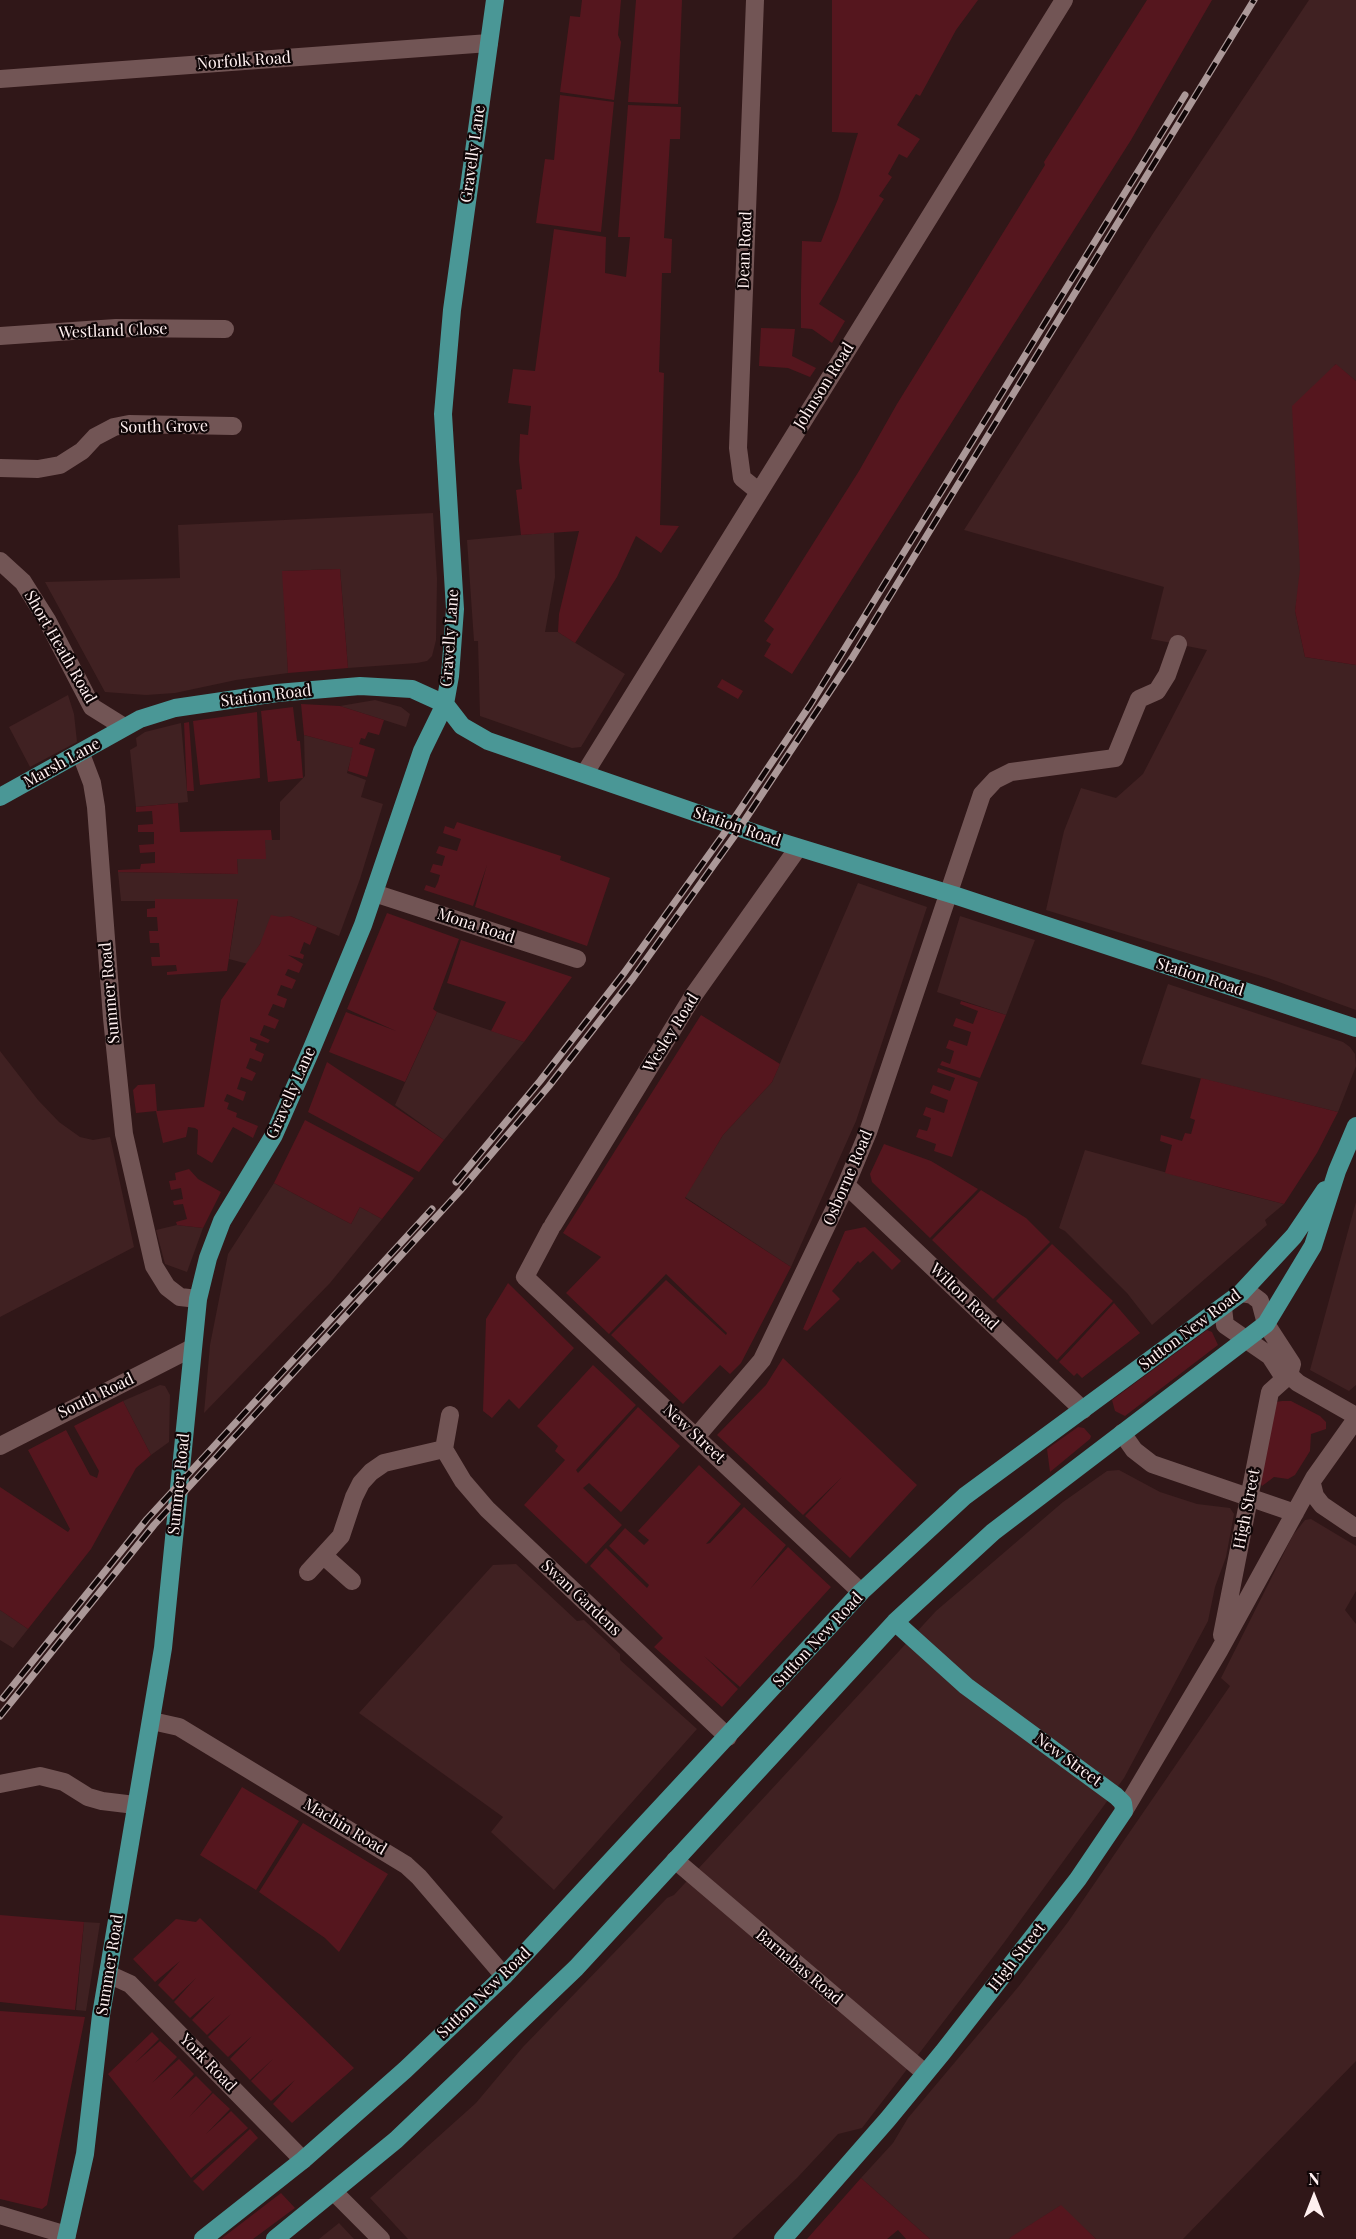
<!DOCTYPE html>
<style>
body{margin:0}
#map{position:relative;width:1356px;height:2239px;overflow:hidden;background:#301718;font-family:"Playfair Display",serif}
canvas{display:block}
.north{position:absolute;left:1284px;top:2167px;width:60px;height:60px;-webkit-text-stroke:4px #100607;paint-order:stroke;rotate:0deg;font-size:16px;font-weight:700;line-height:24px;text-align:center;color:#fff0f0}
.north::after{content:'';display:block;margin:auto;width:21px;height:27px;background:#fff0f0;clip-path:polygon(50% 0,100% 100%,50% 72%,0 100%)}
</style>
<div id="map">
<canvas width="1356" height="2239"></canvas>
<div class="north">N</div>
</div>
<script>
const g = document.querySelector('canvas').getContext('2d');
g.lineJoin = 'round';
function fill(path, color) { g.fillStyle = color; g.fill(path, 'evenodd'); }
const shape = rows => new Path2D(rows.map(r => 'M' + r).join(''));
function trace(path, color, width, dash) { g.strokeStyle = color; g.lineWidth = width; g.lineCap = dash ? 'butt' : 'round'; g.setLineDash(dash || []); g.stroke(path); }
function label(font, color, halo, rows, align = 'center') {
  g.font = font + ' "Playfair Display",serif'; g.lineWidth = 4.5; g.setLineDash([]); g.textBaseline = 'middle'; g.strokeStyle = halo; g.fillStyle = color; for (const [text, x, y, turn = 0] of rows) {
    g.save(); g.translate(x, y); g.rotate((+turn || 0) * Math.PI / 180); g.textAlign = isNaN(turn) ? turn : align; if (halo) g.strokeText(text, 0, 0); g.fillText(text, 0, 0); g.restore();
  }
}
fill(shape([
 [1309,0,1356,0,1356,381,1335,364,1295,611,1305,657,1356,665,1356,1010,1268,978,1046,910,1064,831,1081,788,1116,798,1143,774,1207,650,1151,639,1164,587,964,530,1154,232],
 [433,513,437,579,436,640,432,656,427,661,417,663,348,668,340,569,283,571,288,673,236,680,175,693,146,695,105,692,45,582,180,578,178,525],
 [554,532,555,577,545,632,558,632,625,674,581,747,572,748,480,716,478,641,474,641,467,540],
 [68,695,74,714,77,742,30,767,9,727],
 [375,700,401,707,410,714,406,727,340,706],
 [181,723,188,802,136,807,130,750,137,746,136,738,145,732],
 [304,735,354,748,347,773,366,780,361,797,383,804,360,879,339,936,290,916,260,944,248,964,229,959,238,901,121,901,118,872,238,874,237,859,265,840,280,840,280,802,305,776],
 [858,883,927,907,856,1121,791,1267,685,1197,723,1135,772,1082],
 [960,916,1035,940,1006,1015,937,992],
 [1168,984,1343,1042,1350,1047,1355,1054,1356,1066,1338,1112,1141,1064],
 [437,1012,524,1042,444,1140,395,1105],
 [0,1051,38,1100,59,1122,80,1137,93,1140,110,1137,134,1247,0,1317],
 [1085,1150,1229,1190,1284,1204,1265,1220,1267,1225,1152,1325,1127,1293,1065,1231,1059,1228],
 [274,1183,351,1224,360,1207,382,1219,330,1283,204,1413,210,1345,228,1254],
 [1356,1202,1356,1385,1349,1391,1310,1370],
 [177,1225,203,1228,187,1272,165,1264,156,1230],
 [160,1385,165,1386,170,1395,169,1442,151,1455,123,1401],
 [1119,1470,1160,1492,1197,1504,1230,1508,1234,1514,1226,1557,1215,1587,1208,1621,1124,1778,1003,1944,862,2128,838,2134,797,2178,732,2239,408,2239,370,2198,476,2103,523,2047,667,1898,674,1895,936,1611,1063,1502,1107,1471],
 [1311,1519,1356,1546,1356,1591,1345,1610,1356,1624,1356,2061,1183,2239,1096,2239,1060,2206,1009,2239,930,2239,861,2178,893,2143,908,2118,1019,1986,1068,1922,1230,1686,1221,1678,1293,1535,1305,1520],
 [516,1564,577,1621,584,1620,620,1654,620,1660,697,1729,554,1890,491,1832,503,1817,359,1713,493,1565],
 [0,1610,28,1629,13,1648,0,1640],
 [84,1922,100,1923,86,2011,76,2010],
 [339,2223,354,2239,319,2239]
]), '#402122');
fill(shape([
 [582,0,621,0,618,35,621,42,614,100,560,92,570,16,580,17],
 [636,0,682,0,678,104,628,102],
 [832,0,978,0,956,30,920,96,916,94,897,125,920,139,907,158,899,154,888,174,892,177,879,196,884,199,819,304,845,321,832,343,812,329,801,328,801,289,802,241,821,242,838,199,858,133,832,132],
 [1147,0,1212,0,1131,140,792,674,764,656,771,644,766,641,774,629,764,621,859,471,897,404,1045,165,1044,162],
 [560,95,614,102,601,232,536,223,545,159,554,160],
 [628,105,681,107,680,139,670,139,664,238,672,239,671,273,662,273,659,372,664,373,660,525,679,526,661,553,636,536,617,577,575,643,558,632,559,614,579,531,521,535,516,490,522,489,519,460,520,434,528,435,531,406,508,403,513,369,535,371,554,229,606,237,605,273,626,277,630,237,618,237],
 [761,328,795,329,792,356,816,368,810,377,788,368,759,366],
 [1336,364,1356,381,1356,665,1305,657,1295,611,1300,569,1292,406],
 [340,569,348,668,288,673,282,571],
 [722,679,743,691,738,699,717,687],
 [301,704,340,706,384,720,379,735,368,732,365,739,361,738,359,744,375,749,367,777,348,771,353,748,304,735],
 [293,707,297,741,300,741,303,778,268,782,261,711],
 [257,712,260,778,200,785,193,721],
 [189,722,194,791,187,791,184,723],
 [178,803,180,832,271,830,272,840,265,840,266,859,237,859,238,874,118,872,118,870,140,869,141,864,155,863,155,852,140,853,139,845,154,844,154,832,138,832,138,825,153,824,152,811,136,812,136,807],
 [457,822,561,856,560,860,610,878,587,946,475,907,487,865,473,906,424,890,426,885,435,888,438,882,440,875,430,872,433,864,442,866,445,856,436,853,439,846,457,851,461,839,443,833,445,826,454,829],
 [155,899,238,899,227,971,167,975,167,972,177,971,176,965,152,966,151,957,160,957,159,943,150,943,149,931,158,931,157,917,147,917,147,909,155,908],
 [387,913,459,939,433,1009,437,1012,405,1082,329,1052,346,1012,396,1031,347,1009],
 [271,915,280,917,290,916,317,927,310,945,304,942,300,953,304,955,303,959,288,955,303,964,299,973,288,969,285,975,296,980,292,989,281,985,277,995,287,999,284,1008,273,1004,268,1015,279,1020,275,1029,264,1025,260,1035,270,1040,268,1043,250,1037,250,1041,257,1044,255,1050,264,1054,261,1062,250,1058,246,1068,256,1073,252,1081,241,1077,237,1089,246,1092,243,1101,227,1094,224,1101,229,1103,227,1109,237,1113,236,1117,258,1126,253,1138,233,1127,212,1163,197,1154,198,1130,195,1128,188,1127,186,1137,163,1143,156,1111,136,1113,133,1090,138,1085,155,1084,157,1111,204,1107,221,1000,260,944],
 [461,940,572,977,524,1042,491,1031,506,1002,447,983],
 [961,1001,1006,1015,980,1078,940,1065,942,1061,950,1064,954,1051,946,1048,949,1040,967,1046,971,1032,953,1026,956,1018,973,1024,978,1011,960,1004],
 [701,1015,780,1064,772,1082,723,1135,685,1198,791,1267,741,1363,730,1374,720,1365,683,1404,611,1335,666,1280,726,1335,727,1333,666,1274,609,1334,566,1293,601,1257,563,1233],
 [327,1062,444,1140,419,1172,308,1112],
 [938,1068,978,1082,952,1157,934,1151,936,1144,916,1137,919,1129,927,1131,929,1126,931,1118,923,1115,926,1107,944,1113,948,1100,930,1093,933,1085,950,1091,955,1078,937,1072],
 [1201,1078,1338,1112,1317,1153,1284,1204,1165,1173,1172,1145,1160,1141,1161,1135,1182,1141,1185,1133,1191,1134,1195,1120,1190,1118],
 [305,1120,414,1178,382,1219,360,1207,351,1224,274,1183],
 [884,1144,931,1161,978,1189,930,1238,872,1182,870,1174],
 [189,1169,198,1179,221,1192,203,1228,177,1225,176,1222,187,1219,183,1204,174,1205,173,1201,183,1199,181,1188,171,1190,169,1181,176,1180,175,1173],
 [981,1190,1026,1218,1050,1242,993,1299,932,1240],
 [865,1227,901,1261,892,1270,873,1251,860,1263,858,1261,832,1291,840,1299,807,1331,803,1329,845,1231],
 [1052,1244,1113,1301,1057,1360,996,1301],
 [508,1283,574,1348,519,1409,509,1399,492,1418,483,1411,486,1319],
 [1114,1303,1140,1333,1082,1378,1077,1373,1074,1376,1059,1362],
 [1207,1330,1212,1332,1218,1345,1125,1416,1115,1411,1112,1400],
 [783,1358,917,1485,850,1558,805,1516,842,1477,803,1515,717,1435,766,1385],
 [593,1365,636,1405,576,1470,578,1473,638,1407,680,1446,621,1512,589,1483,583,1488,622,1525,586,1564,524,1505,565,1460,555,1451,558,1446,537,1426],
 [123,1401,151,1455,136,1468,91,1549,28,1629,0,1610,0,1487,68,1532,70,1529,28,1450,66,1430,90,1475,97,1478,99,1471,74,1426],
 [1282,1401,1291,1401,1320,1416,1326,1422,1326,1429,1311,1434,1310,1451,1295,1475,1288,1479,1274,1477,1262,1486,1258,1478,1276,1402],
 [1078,1427,1084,1428,1091,1436,1090,1439,1050,1472,1047,1449],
 [699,1465,741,1504,706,1544,710,1543,744,1507,786,1545,750,1589,788,1547,831,1587,740,1687,704,1656,738,1689,722,1707,654,1647,663,1638,590,1566,606,1548,647,1588,649,1585,609,1546,625,1528,644,1545,649,1540,638,1531],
 [242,1787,299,1821,256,1890,200,1855],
 [303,1823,388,1874,339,1952,325,1938,259,1892],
 [0,1915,84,1922,75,2010,0,2002],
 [200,1918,354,2068,292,2123,273,2104,295,2080,271,2101,251,2081,273,2059,250,2080,230,2059,252,2036,228,2057,208,2037,231,2014,207,2035,192,2020,215,1996,190,2018,174,2002,196,1978,173,2000,158,1985,180,1961,155,1982,133,1959,176,1919,196,1922],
 [0,2011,85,2017,47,2205,42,2209,0,2199],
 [152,2032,159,2039,135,2063,160,2041,177,2057,152,2083,179,2059,194,2074,170,2100,196,2076,212,2092,189,2117,213,2093,230,2109,206,2134,231,2111,248,2128,191,2178,108,2074],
 [250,2129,258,2138,203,2191,193,2181],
 [861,2178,930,2239,906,2239,898,2230,887,2239,807,2239],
 [281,2193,295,2208,253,2239,221,2239],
 [1061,2205,1096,2239,1009,2239,1011,2237]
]), '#55161e');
trace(shape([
 [755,0,738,448,742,478,758,491],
 [0,79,489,43],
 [0,336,116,328,225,329],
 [0,468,38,469,60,465,82,451,95,437,114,427,129,424,233,426],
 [0,561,23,582,47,620,92,707,124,727],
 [81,754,92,783,96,807,112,1018,124,1134,154,1266,167,1287,180,1297,198,1299],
 [585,773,1064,0],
 [374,893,577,959],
 [846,1185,1083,1410],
 [553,1225,693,996,798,848],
 [551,1228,525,1277,861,1592],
 [1223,1308,1225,1325,1270,1356,1281,1373,1289,1375,1298,1383,1356,1416],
 [450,1415,444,1449,463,1481,487,1509,728,1737],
 [1122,1433,1134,1450,1152,1464,1295,1513],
 [697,1436,762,1360,846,1185,868,1132,982,794,995,780,1011,772,1115,758,1139,699,1157,691,1167,675,1178,644],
 [0,1446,192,1348],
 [1312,1484,1315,1496,1322,1505,1356,1528],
 [324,1556,352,1581],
 [308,1572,341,1536,354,1497,361,1483,371,1472,384,1463,444,1449],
 [1222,1635,1270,1392,1289,1375,1292,1364,1266,1324,1260,1301,1252,1295,1241,1293],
 [152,1721,179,1727,406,1865,419,1877,504,1976],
 [0,1784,40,1776,64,1782,88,1797,102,1801,135,1805],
 [1124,1811,1219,1651,1314,1478,1356,1419],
 [675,1860,925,2073],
 [108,1974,130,1984,303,2160],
 [334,2192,381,2239],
 [0,2215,67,2235]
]), '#725555', 18);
trace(shape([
 [0,797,140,719,175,708,277,693,360,686,412,689,445,704,462,726,488,741,781,842,957,896,1356,1028],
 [66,2239,85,2154,101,2015,163,1648,198,1299,208,1258,222,1221,274,1135,312,1048,363,925,422,751,445,704,450,676,455,609,443,414,452,310,495,0],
 [203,2239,303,2160,405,2070,504,1976,861,1592,965,1496,1241,1293,1294,1236,1325,1190],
 [275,2239,396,2140,576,1968,895,1622,993,1532,1266,1324,1313,1246,1337,1171,1356,1126],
 [783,2239,888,2119,943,2052,1078,1879,1124,1811,1123,1803,1116,1796,966,1686,895,1622]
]), '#4a9796', 18);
const rail = shape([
 [456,1182,540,1081,624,973,723,835,810,705,1185,95],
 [3,1698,147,1519,432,1209],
 [0,1716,154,1525,460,1191,549,1086,633,978,733,838,852,658,1254,0]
]);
trace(rail, '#ab9898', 7);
trace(rail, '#100607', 4.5, [14]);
label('16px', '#fff0f0', '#100607', [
 ["Norfolk Road",244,61,-4],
 ["Gravelly Lane",473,154,-82],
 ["Dean Road",745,250,-88],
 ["Westland Close",113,331,-2],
 ["Johnson Road",824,386,-58],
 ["South Grove",164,427,-1],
 ["Gravelly Lane",450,638,-86],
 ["Short Heath Road",60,647,60],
 ["Station Road",266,696,-7],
 ["Marsh Lane",62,763,-29],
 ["Station Road",737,827,19],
 ["Mona Road",476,926,18],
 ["Station Road",1200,977,18],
 ["Summer Road",110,993,-95],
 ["Wesley Road",671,1033,-58],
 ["Gravelly Lane",291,1093,-66],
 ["Osborne Road",848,1178,-67],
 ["Wilton Road",964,1297,44],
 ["Sutton New Road",1190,1330,-37],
 ["South Road",96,1396,-26],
 ["New Street",694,1434,43],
 ["Summer Road",179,1484,-84],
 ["High Street",1247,1509,-79],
 ["Swan Gardens",581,1598,43],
 ["Sutton New Road",818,1640,-47],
 ["New Street",1068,1760,36],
 ["Machin Road",345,1827,31],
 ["High Street",1017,1957,-52],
 ["Summer Road",110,1965,-81],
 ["Barnabas Road",799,1967,40],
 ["Sutton New Road",484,1993,-44],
 ["York Road",208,2063,46]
]);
</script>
